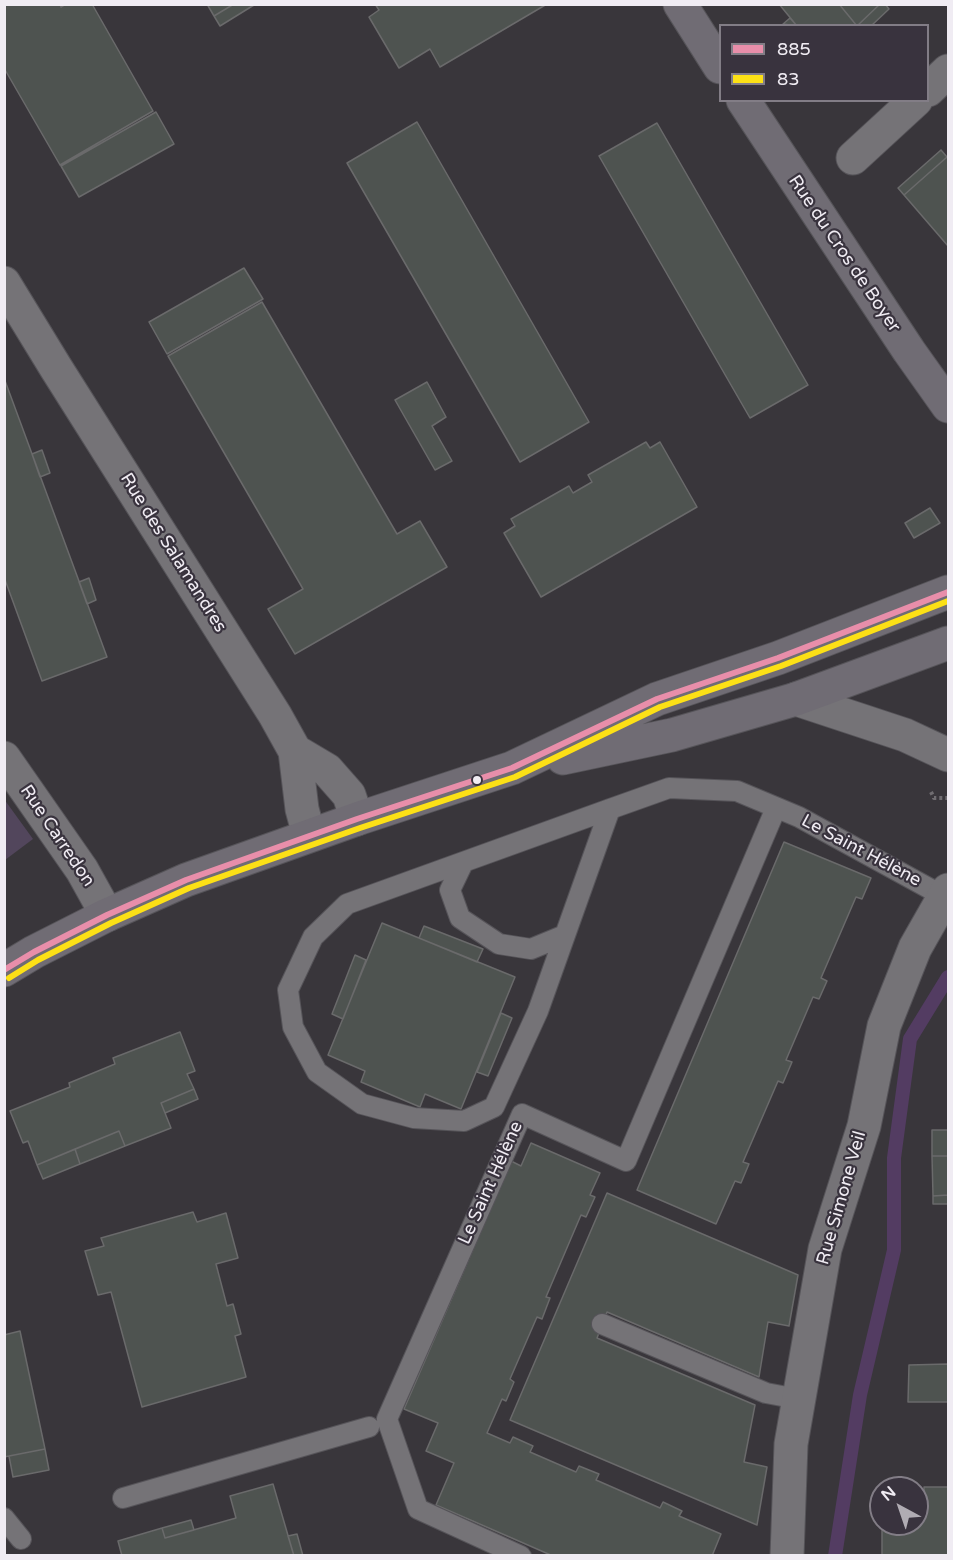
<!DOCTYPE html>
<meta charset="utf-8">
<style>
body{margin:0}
#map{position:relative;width:953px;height:1560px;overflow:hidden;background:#39363b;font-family:"Varela Round",sans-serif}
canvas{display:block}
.frame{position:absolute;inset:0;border:6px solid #f0ecf3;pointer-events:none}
.legend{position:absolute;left:719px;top:24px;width:210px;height:78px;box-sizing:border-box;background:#39333e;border:2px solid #827d86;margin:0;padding:8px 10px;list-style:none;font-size:18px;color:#f0ecf3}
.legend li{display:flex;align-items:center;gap:12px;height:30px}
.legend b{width:30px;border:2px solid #827d86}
.north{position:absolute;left:869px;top:1476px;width:60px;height:60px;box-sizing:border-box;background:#39333e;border:2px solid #827d86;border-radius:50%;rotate:320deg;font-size:16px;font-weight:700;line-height:24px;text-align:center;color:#f0ecf3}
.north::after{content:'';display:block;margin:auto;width:21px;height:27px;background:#b0acb3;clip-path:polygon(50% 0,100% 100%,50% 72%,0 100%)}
</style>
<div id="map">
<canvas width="953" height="1560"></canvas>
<div class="frame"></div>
<ul class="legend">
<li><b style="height:8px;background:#e88eaa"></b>885</li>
<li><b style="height:8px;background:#fce016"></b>83</li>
</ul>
<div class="north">N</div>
</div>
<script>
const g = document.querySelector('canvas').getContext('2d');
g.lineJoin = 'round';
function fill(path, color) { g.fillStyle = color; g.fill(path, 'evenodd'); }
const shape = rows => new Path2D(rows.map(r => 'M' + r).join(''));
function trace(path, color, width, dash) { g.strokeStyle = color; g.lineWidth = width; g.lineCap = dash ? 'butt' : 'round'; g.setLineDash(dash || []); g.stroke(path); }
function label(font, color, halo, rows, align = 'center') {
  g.font = font + ' "Varela Round",sans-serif'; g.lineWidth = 4.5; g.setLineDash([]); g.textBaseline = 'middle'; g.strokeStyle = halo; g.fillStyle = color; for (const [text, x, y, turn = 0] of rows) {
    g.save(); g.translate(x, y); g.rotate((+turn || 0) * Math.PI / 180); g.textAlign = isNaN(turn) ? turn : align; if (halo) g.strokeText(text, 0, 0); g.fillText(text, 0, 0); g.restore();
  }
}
fill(shape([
 [4,799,33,839,5,860,4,860]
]), '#52465c');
trace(shape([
 [835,1556,860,1395,894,1250,894,1158,910,1039,948,977]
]), '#533c62', 14);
const building = shape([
 [4,4,60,4,61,7,66,4,92,4,153,111,60,165,4,68,4,4],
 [207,4,234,4,214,16,207,4],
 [234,4,254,5,220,26,214,16,234,4],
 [375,4,547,4,440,67,430,49,399,68,369,17,379,10,375,4],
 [779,4,839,4,857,26,797,26,779,4],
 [839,4,880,4,857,26,839,4],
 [880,4,885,4,889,9,871,26,857,26,880,4],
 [790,18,797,26,783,24,790,18],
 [156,112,174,144,79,197,61,166,156,112],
 [417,122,589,422,520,462,347,163,417,122],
 [657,123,808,385,750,418,599,156,657,123],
 [941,150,947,157,904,195,898,188,941,150],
 [947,157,948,159,948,246,904,195,947,157],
 [244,268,263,299,167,354,149,322,244,268],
 [262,302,397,534,420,521,447,567,295,654,268,609,303,589,168,356,262,302],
 [4,378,107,657,42,681,4,577,4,378],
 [427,382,446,417,432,426,452,461,435,470,395,400,427,382],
 [646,442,650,448,660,442,697,507,541,597,504,533,515,526,511,519,569,486,573,493,592,482,588,475,646,442],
 [42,450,50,473,40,477,32,454,42,450],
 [930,508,940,523,914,538,905,523,930,508],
 [89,578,96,600,87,604,79,582,89,578],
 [784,842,871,878,862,899,856,897,821,978,827,981,819,999,813,997,786,1060,792,1062,783,1083,778,1081,743,1162,749,1164,741,1183,735,1181,716,1224,637,1190,784,842],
 [382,923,515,977,461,1109,425,1094,420,1107,361,1082,365,1071,328,1055,382,923],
 [424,926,483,949,477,962,419,938,424,926],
 [355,955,366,960,343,1019,332,1014,355,955],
 [501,1013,512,1018,488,1076,477,1072,501,1013],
 [180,1032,195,1071,187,1074,194,1089,161,1103,171,1128,125,1146,119,1131,37,1165,28,1141,23,1143,10,1111,70,1087,69,1083,115,1064,113,1058,180,1032],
 [194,1089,198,1099,165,1113,161,1103,194,1089],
 [932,1130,948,1130,948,1156,932,1156,932,1130],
 [119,1131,125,1146,80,1164,75,1149,119,1131],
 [531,1143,600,1173,590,1195,595,1197,586,1217,581,1215,546,1297,550,1298,542,1319,537,1317,510,1379,514,1382,506,1401,502,1399,487,1433,510,1443,513,1437,533,1446,530,1452,576,1472,579,1466,599,1474,596,1480,660,1508,663,1502,682,1511,679,1516,721,1534,712,1556,553,1556,436,1505,454,1463,426,1451,438,1423,404,1409,511,1161,521,1166,531,1143],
 [75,1149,80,1164,43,1179,37,1165,75,1149],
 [932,1156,948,1156,948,1195,933,1196,932,1156],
 [607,1193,798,1275,789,1326,768,1322,759,1377,607,1312,597,1338,755,1405,744,1462,767,1467,757,1525,510,1420,607,1193],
 [948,1195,948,1204,933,1204,933,1196,948,1195],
 [193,1212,197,1222,226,1213,238,1258,216,1264,227,1306,233,1304,241,1334,235,1336,246,1377,142,1407,111,1292,98,1295,85,1251,104,1246,101,1238,193,1212],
 [20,1331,45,1449,4,1457,4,1335,20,1331],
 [948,1364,948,1402,908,1402,909,1365,948,1364],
 [45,1449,49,1470,13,1477,9,1456,45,1449],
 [273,1484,294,1556,122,1556,118,1541,162,1528,165,1538,236,1518,230,1496,273,1484],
 [924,1487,948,1487,948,1556,882,1556,882,1524,917,1524,917,1501,924,1501,924,1487],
 [191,1520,194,1530,165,1538,162,1528,191,1520],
 [297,1534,303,1556,294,1556,288,1536,297,1534]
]);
fill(building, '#4e5350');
trace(building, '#6a6a6b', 1.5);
const lane = shape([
 [610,809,538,1011,494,1107,464,1121,414,1118,362,1104,317,1072,293,1027,288,990,313,937,347,904,610,809,669,788,737,791,799,817,945,897],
 [463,863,450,890,460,918,499,944,531,949,565,935],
 [602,1324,766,1393,798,1399],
 [123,1498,369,1427],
 [4,1518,21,1539],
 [521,1556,418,1509,387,1419,522,1114,626,1161,776,808]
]);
const street = shape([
 [928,90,948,71],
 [853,158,916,100],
 [4,283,56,368,275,715,295,751,302,809,309,835],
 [796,699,905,735,948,755],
 [295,751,327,770,349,795,357,819],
 [4,758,82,870,107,915],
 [787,1556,791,1444,825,1249,864,1126,884,1026,915,948,948,890]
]);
const secondary = shape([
 [680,4,720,67],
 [743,100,909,351,948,406],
 [563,758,672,735,796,699,948,643],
 [4,970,34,952,107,915,186,880,357,819,512,768,657,699,778,658,948,592]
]);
trace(lane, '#565459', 22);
trace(street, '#565459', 35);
trace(secondary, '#565459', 35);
trace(shape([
 [931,792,934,798,948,798]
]), '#706d71', 4, [3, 3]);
trace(lane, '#757377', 20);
trace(street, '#757377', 33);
trace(secondary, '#706c74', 33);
trace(shape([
 [4,970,34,952,107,915,186,880,357,819,512,768,657,699,778,658,948,592]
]), '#e88eaa', 6);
trace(shape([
 [9,978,38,960,111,923,189,888,360,828,515,777,660,707,781,666,948,601]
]), '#fce016', 6);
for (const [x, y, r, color] of [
 [477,780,5,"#f0ecf3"]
]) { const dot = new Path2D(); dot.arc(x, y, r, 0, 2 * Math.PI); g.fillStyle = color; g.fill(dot); trace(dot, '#39333e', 2); }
label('18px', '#f0ecf3', '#39333e', [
 ["Rue du Cros de Boyer",844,254,56],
 ["Rue des Salamandres",173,553,58],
 ["Rue Carredon",57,836,56],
 ["Le Saint Hélène",861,851,28],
 ["Le Saint Hélène",491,1183,-66],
 ["Rue Simone Veil",842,1198,-74]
]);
</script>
